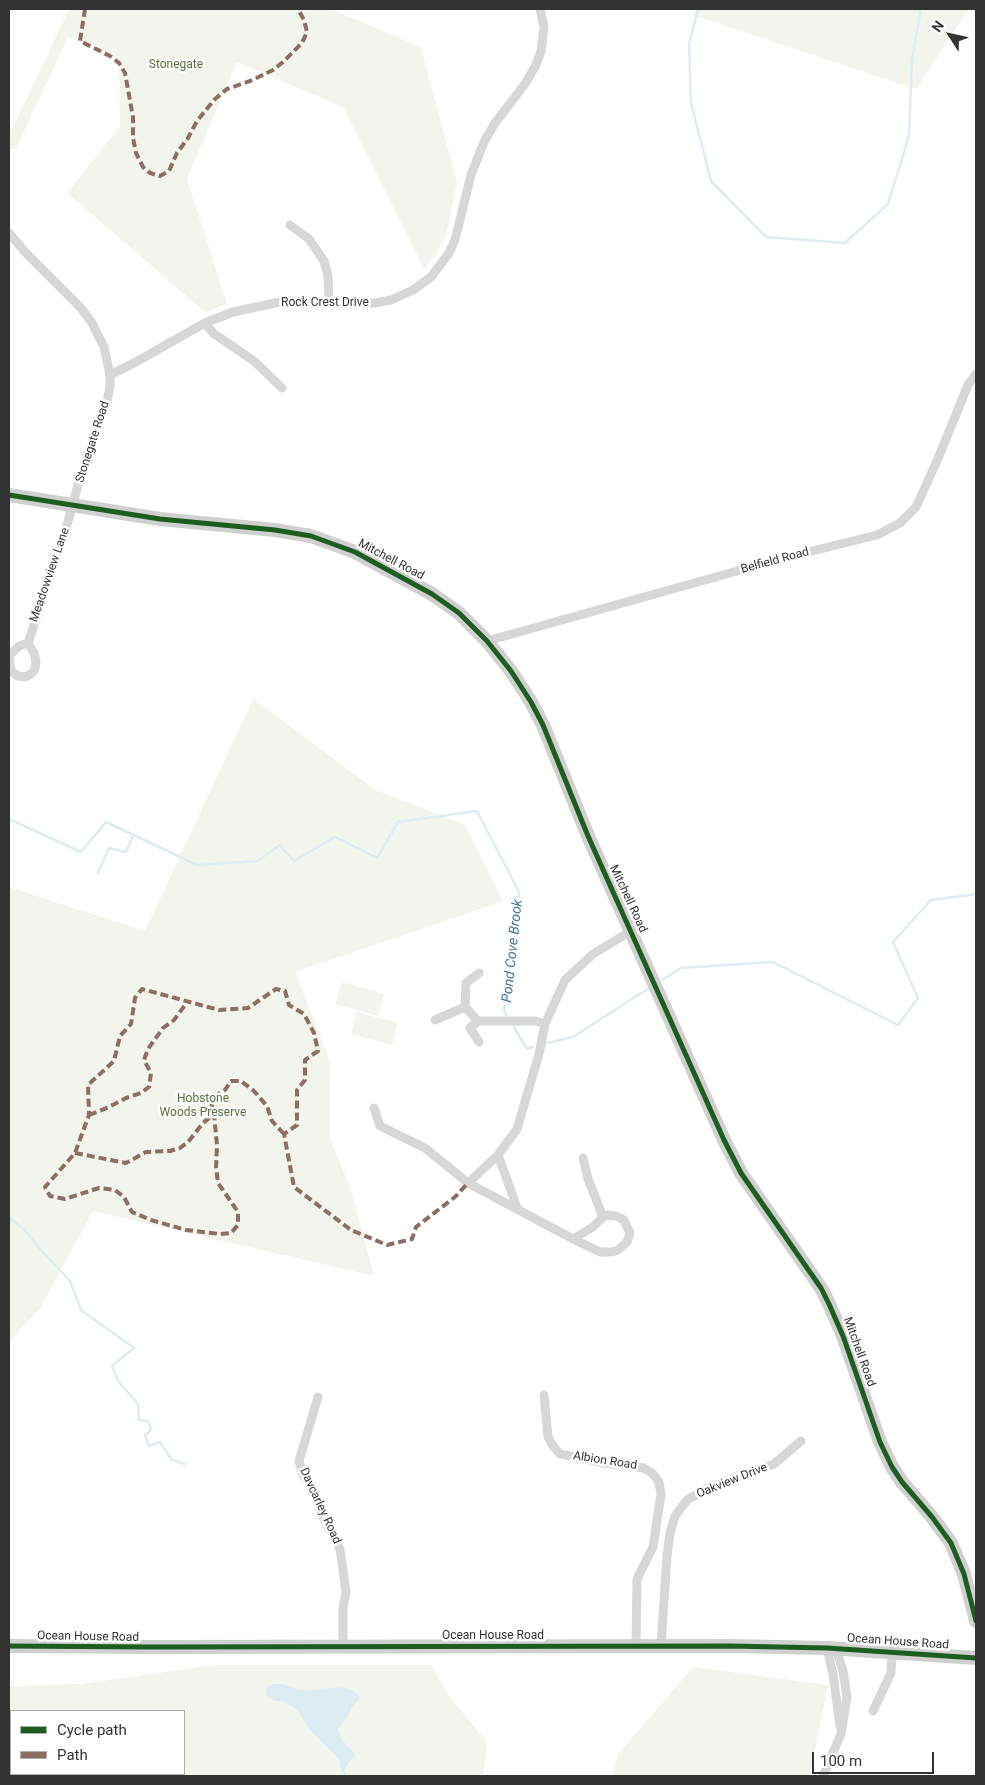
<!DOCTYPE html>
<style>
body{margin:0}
#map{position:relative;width:985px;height:1785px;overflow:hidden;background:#fff;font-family:Roboto,sans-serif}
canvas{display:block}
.frame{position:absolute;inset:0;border:10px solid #333;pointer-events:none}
.legend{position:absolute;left:10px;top:1710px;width:175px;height:65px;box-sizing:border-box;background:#fff;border:1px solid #adadad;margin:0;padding:6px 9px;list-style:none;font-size:15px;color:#333}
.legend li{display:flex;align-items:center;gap:10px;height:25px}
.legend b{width:25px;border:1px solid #adadad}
.north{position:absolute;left:925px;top:10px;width:50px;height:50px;-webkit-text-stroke:4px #fff;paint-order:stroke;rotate:305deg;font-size:14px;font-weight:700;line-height:20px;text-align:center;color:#333}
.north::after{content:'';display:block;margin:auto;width:18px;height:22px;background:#333;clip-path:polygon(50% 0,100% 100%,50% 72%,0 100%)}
.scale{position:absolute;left:812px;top:1752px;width:122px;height:22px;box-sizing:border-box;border:2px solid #333;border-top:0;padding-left:6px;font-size:15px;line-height:18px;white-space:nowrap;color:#333;-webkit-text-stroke:4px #fff;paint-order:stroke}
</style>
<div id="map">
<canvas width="985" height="1785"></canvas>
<div class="frame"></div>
<ul class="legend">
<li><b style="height:6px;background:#1b5e20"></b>Cycle path</li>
<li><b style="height:6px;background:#8d6e63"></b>Path</li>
</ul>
<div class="north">N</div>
<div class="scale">100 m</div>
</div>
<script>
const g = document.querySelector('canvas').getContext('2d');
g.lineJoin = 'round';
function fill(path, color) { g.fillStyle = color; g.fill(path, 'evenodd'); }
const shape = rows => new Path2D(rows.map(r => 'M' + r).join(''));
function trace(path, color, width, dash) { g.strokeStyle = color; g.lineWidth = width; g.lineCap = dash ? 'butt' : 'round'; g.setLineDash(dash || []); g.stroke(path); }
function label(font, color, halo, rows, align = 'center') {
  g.font = font + ' Roboto,sans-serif'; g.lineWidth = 5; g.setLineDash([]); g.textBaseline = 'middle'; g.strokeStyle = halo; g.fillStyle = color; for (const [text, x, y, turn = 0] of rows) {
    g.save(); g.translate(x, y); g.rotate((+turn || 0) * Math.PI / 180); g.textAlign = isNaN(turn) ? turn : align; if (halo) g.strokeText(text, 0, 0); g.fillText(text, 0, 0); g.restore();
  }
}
fill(shape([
 [69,9,331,9,421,47,457,182,449,223,445,236,437,253,424,269,343,107,237,62,187,179,227,304,205,312,67,193,120,126,119,58,68,37,16,149,9,149,9,136],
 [696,9,969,9,916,89,693,15],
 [253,699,376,790,465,825,503,901,295,972,330,1061,330,1138,351,1190,374,1276,93,1211,41,1307,9,1342,9,887,145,931],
 [342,982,384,994,378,1016,335,1004],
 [357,1012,398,1023,392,1045,351,1034],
 [214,1665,431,1665,449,1696,487,1742,483,1776,9,1776,9,1686,82,1684],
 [11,1711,184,1711,184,1774,11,1774],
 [693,1667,828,1685,810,1776,612,1776,618,1754]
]), '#f1f5ed');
fill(shape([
 [273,1684,282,1684,304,1691,341,1687,354,1691,360,1698,352,1707,349,1714,338,1729,341,1739,355,1754,344,1770,347,1776,345,1776,340,1767,340,1760,310,1730,297,1710,283,1701,275,1701,267,1696,266,1688]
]), '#ddebf3');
trace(shape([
 [698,9,689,44,691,103,711,181,766,237,845,243,888,204,909,136,912,59,921,9],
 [9,819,81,852,106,822,197,865,257,861,280,845,294,861,335,837,377,858,398,822,477,811,519,892,504,1011,506,1015],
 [98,873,109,848,126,852,133,836],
 [662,980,681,968,773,962,898,1025,918,998,893,942,931,900,976,894],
 [514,1027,527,1049,533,1047],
 [547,1043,573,1037,649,988],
 [9,1218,23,1228,40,1249,70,1281,81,1310,134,1348,112,1366,118,1381,138,1404,139,1420,148,1421,151,1430,145,1435,149,1446,160,1442,172,1460,185,1464]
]), '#ddebf3', 2.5);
trace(shape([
 [290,225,309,239,324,261,328,276,329,303],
 [9,233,26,253,81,308,92,323,104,347,110,375,110,386,107,402,80,478,67,525,28,643],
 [205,323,213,333,254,361,282,388],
 [110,375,134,363,205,323,233,312,280,302,314,302,349,304,375,303,391,300,413,290,431,277,449,253,455,240,471,175,484,142,495,123,525,84,536,65,541,51,544,27,540,9],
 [487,641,780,559,877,535,900,523,916,507,937,461,968,385,976,374],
 [28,643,34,653,36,661,35,669,31,674,25,677,18,676,11,671,9,656,19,646,28,643],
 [479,973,466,983,465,1007,478,1021,535,1021,545,1024],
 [435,1020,465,1007],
 [478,1021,470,1028,479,1042],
 [374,1108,380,1126,425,1148,468,1183,573,1239,593,1227,605,1215,616,1216,624,1220,630,1233,627,1242,618,1250,612,1252,600,1252,573,1239],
 [498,1155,518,1210],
 [583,1158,588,1179,603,1217],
 [468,1183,498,1155,517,1129,539,1054,545,1024,565,980,593,954,631,931],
 [544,1395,548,1437,553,1446,560,1454,604,1463,644,1468,653,1474,659,1482,661,1494,653,1547,637,1579,636,1646],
 [318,1397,299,1461,303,1475,310,1486,324,1519,340,1549,346,1592,343,1608,343,1646],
 [661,1646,667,1556,670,1533,675,1516,687,1500,708,1488,774,1464,801,1441],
 [827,1648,833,1675,840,1726],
 [873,1711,891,1673,892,1651],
 [823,1776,841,1734,847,1697,843,1671,836,1648]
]), '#d7d7d7', 9);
trace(shape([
 [9,495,160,519,275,530,311,536,355,552,432,594,459,613,487,641,511,671,531,702,543,725,588,836,724,1140,741,1173,821,1288,829,1304,843,1336,880,1442,892,1467,902,1482,932,1517,951,1543,964,1574,976,1621],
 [9,1646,149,1647,730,1646,827,1648,976,1658]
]), '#d0d0d0', 14);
trace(shape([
 [85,9,80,41,110,56,119,63,125,73,133,117,133,138,136,153,143,167,150,173,160,176,169,171,177,153,188,138,197,121,215,99,227,89,250,81,273,70,283,62,302,43,307,32,304,20,298,9],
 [89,1115,109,1107,126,1098,141,1093,149,1087,151,1073,144,1060,148,1049,163,1028,174,1020,188,1001],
 [284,1134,272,1121,267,1106,254,1091,241,1081,231,1081,225,1090,218,1094,211,1102,214,1114,217,1145,216,1168,218,1183,238,1212,238,1225,231,1233,220,1234,186,1230,151,1220,132,1212,124,1197,115,1190,99,1188,65,1199,50,1196,45,1187,75,1153,89,1115,88,1085,114,1061,120,1036,131,1024,135,998,142,989,219,1010,248,1008,276,989,285,991,289,1005,304,1014,314,1033,318,1051,305,1060,305,1080,297,1090,297,1125,284,1134,294,1187,351,1230,387,1245,412,1239,416,1227,455,1197,468,1183],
 [75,1153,126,1163,146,1152,170,1151,180,1148,188,1142,203,1123,214,1114]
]), '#8d6e63', 4, [8, 4]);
trace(shape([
 [9,495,160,519,275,530,311,536,355,552,432,594,459,613,487,641,511,671,531,702,543,725,588,836,724,1140,741,1173,821,1288,829,1304,843,1336,880,1442,892,1467,902,1482,932,1517,951,1543,964,1574,976,1621],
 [9,1646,149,1647,730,1646,827,1648,976,1658]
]), '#1b5e20', 5);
label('12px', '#56703f', '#fff', [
 ["Stonegate",176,65],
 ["Hobstone",203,1099],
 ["Woods Preserve",203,1113]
]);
label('12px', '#333', '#fff', [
 ["Rock Crest Drive",325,303],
 ["Stonegate Road",93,442,-72],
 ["Mitchell Road",391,560,28],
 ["Belfield Road",775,561,-15],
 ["Meadowview Lane",50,575,-71],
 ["Mitchell Road",628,899,65],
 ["Mitchell Road",859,1352,70],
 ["Albion Road",605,1461,9],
 ["Oakview Drive",732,1481,-22],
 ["Davcarley Road",320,1506,65],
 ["Ocean House Road",493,1636],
 ["Ocean House Road",88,1637,1],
 ["Ocean House Road",898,1642,4]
]);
label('italic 14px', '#3f7597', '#fff', [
 ["Pond Cove Brook",513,951,-84]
]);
</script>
